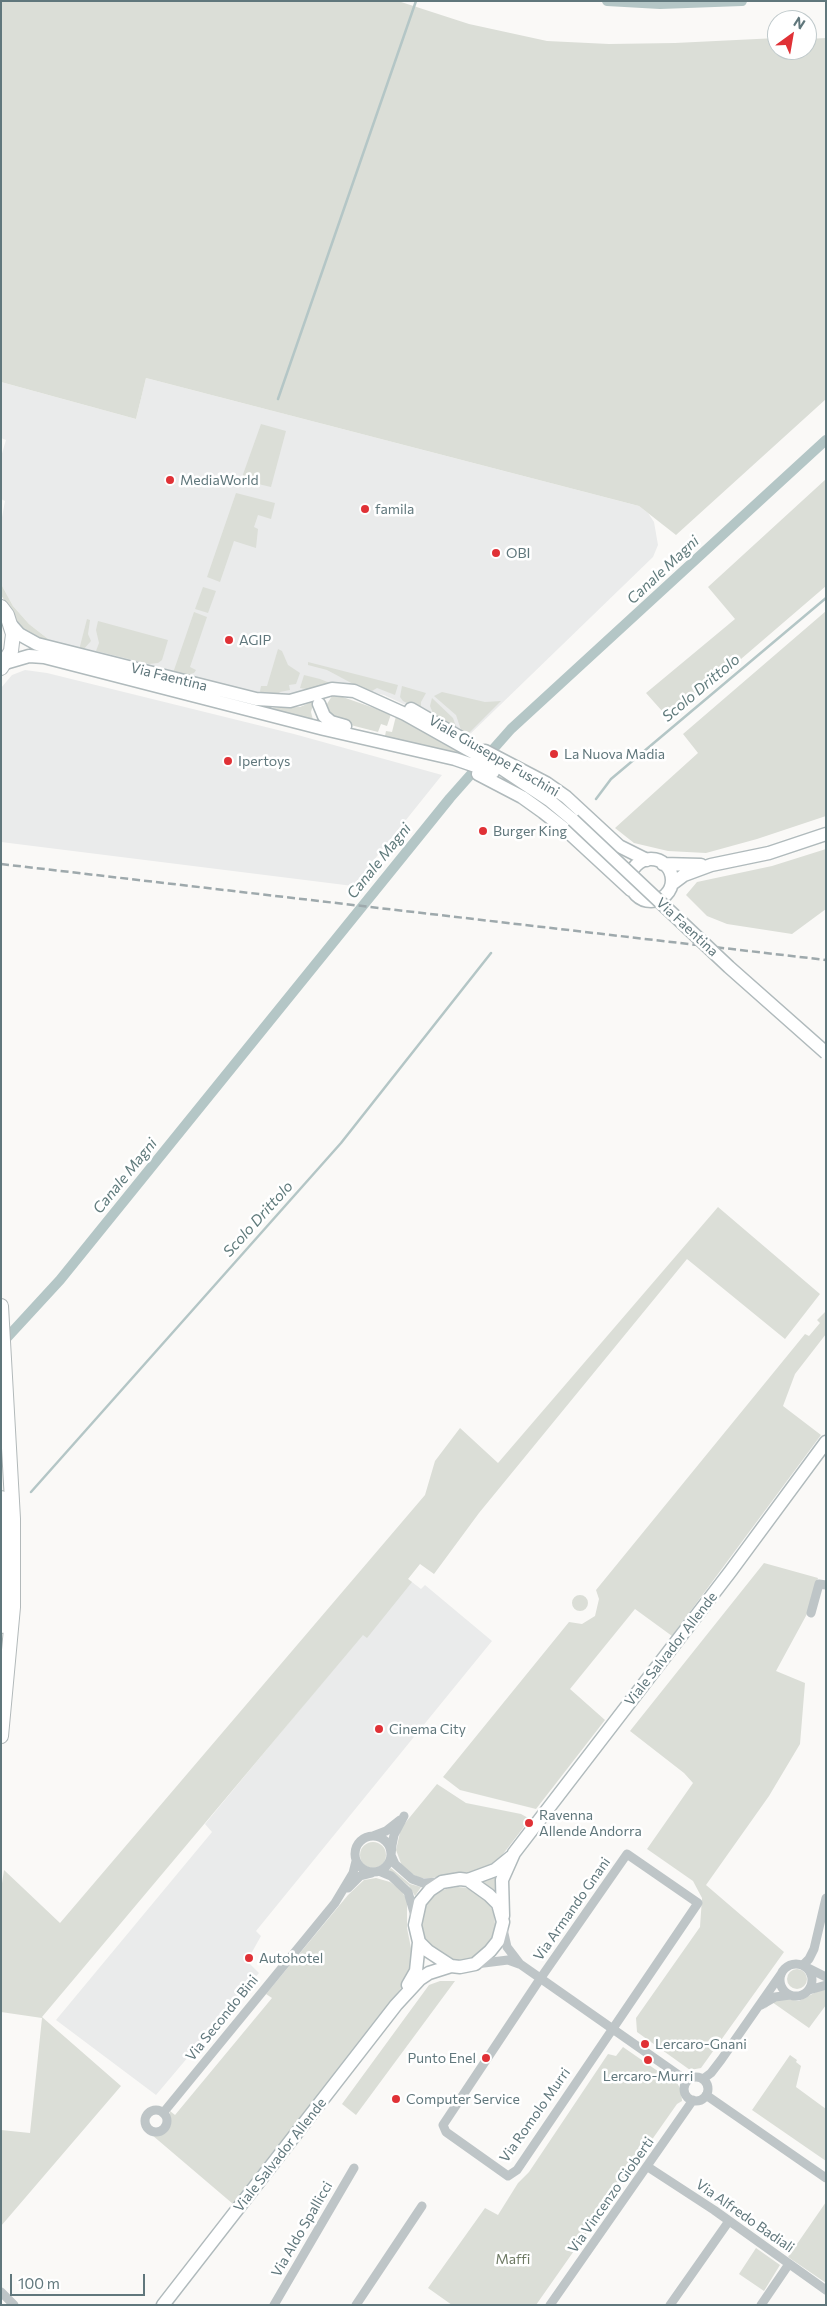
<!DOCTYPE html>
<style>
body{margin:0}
#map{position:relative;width:827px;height:2306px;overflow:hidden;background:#faf9f7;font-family:Commissioner,sans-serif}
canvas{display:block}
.frame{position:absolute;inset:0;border:2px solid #60777c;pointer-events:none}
.north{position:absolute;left:767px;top:10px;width:50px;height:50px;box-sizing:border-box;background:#fff;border:1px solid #bfc9cb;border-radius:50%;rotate:32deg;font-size:14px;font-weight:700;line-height:20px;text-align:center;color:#60777c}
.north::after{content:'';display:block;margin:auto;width:18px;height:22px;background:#e03136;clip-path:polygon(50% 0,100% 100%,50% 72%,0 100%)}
.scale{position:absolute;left:10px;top:2274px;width:135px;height:22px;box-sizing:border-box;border:2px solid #60777c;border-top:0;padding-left:6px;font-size:15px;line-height:18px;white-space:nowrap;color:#60777c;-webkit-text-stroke:4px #fff;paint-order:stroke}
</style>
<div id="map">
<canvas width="827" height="2306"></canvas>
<div class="frame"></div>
<div class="north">N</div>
<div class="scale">100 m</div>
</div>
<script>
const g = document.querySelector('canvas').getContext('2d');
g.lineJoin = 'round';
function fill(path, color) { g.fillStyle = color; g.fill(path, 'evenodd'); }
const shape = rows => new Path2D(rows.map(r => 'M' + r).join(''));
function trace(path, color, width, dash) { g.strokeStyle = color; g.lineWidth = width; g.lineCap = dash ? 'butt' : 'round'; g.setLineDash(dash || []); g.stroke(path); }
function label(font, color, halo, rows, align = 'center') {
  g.font = font + ' Commissioner,sans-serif'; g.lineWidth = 5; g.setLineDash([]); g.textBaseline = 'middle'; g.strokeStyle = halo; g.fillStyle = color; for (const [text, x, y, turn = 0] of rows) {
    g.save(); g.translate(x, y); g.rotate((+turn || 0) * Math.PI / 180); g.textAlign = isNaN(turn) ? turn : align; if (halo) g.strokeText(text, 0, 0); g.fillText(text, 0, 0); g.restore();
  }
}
fill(shape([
 [146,378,639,506,648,513,654,522,658,545,653,557,466,738,436,719,384,695,335,684,295,696,259,697,52,642,29,624,13,606,1,584,1,523,5,501,1,499,1,457,6,440,1,438,1,382,136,419],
 [25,670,47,673,294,734,442,775,353,886,1,842,1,688,12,675],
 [408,1579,421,1589,425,1585,492,1641,256,1931,261,1936,247,1961,259,1973,156,2095,56,2020,212,1832,205,1824]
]), '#eaebeb');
fill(shape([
 [1,1,398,1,469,24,547,41,609,44,675,43,777,38,777,50,807,50,807,39,826,38,826,399,676,535,639,506,146,378,136,419,1,382],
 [261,424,286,431,271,487,241,480],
 [826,479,826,586,670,720,646,693,735,619,708,587],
 [236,493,275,503,271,519,258,515,254,527,258,529,256,548,234,541,220,582,207,577],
 [1,584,13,606,29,624,52,642,39,639,21,628,1,595],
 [203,587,216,591,208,613,195,609],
 [826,611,826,816,757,839,706,853,668,851,634,843,615,828,698,753,683,734],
 [194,612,207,617,190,667,196,670,194,673,184,676,173,673],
 [87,619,90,620,88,634,91,641,82,651,79,650],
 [98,621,168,640,162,660,158,663,149,664,96,651,99,643,96,630],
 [278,649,282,651,288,665,300,673,296,684,289,685,290,690,280,692,276,696,263,696,260,691,261,686,267,686],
 [308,662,398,685,395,695,377,688,372,691,355,685,327,670,308,665],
 [304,675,320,679,330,683,312,690,300,688],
 [402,686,426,693,421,702,421,710,403,701,400,697],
 [442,692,485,702,501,701,467,735,461,730,456,715,434,696],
 [337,695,391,714,387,726,381,724,378,732,331,720,325,707,332,696],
 [432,698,453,718,458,732,435,718,430,706],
 [314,701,311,712,313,720,268,708,300,707],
 [396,716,474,759,385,736,386,731,392,732],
 [826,849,826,909,792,934,727,924,707,916,686,895,697,882,772,866],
 [718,1207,820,1294,785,1339,687,1259,479,1513,434,1574,420,1564,408,1579,412,1582,367,1638,363,1635,42,2017,121,2086,1,2226,1,2130,30,2133,42,2018,1,2012,1,1890,4,1870,60,1923,425,1495,435,1461,460,1428,498,1463],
 [826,1311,826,1334,795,1374,783,1406,821,1435,672,1636,635,1609,570,1689,605,1720,536,1809,460,1790,443,1777,569,1622,582,1624,595,1616,599,1599,596,1590,805,1334,809,1336,820,1323,817,1320],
 [764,1563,818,1578,807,1614,776,1671,805,1683,800,1744,769,1796,706,1885,784,1952,701,2068,690,2070,637,2032,636,2018,700,1927,702,1898,693,1881,647,1849,693,1783,684,1773,630,1731],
 '572 1603a8 8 0 1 1 16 0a8 8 0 1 1-16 0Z',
 [437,1784,466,1803,521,1814,530,1819,493,1867,472,1873,458,1872,432,1878,420,1878,410,1873,402,1866,396,1850,401,1828],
 '360 1855a13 13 0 1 1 26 0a13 13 0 1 1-26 0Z',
 [391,1868,410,1884,421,1887,415,1896,409,1886,389,1870],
 [499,1871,496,1878,495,1896,479,1882,489,1880],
 [376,1878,390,1882,401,1890,407,1900,407,1928,413,1958,411,1971,402,1987,233,2204,152,2135,157,2136,167,2130,170,2111,175,2115,272,1998,266,1994,348,1895,364,1880],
 '421 1924a37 37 0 1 1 74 0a37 37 0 1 1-74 0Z',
 '787 1979a10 10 0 1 1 20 0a10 10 0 1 1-20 0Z',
 [440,1981,455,1981,356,2115,342,2104,429,1985],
 [826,1989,826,2005,809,2028,772,2002,765,2009,770,2002,784,1998,799,2001,816,1992],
 [623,2047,675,2083,676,2081,681,2090,682,2101,677,2104,536,2305,452,2305,428,2288,485,2208,498,2215,518,2183,529,2172,608,2054,616,2056],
 [790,2055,797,2060,796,2062,801,2066,796,2087,826,2109,826,2161,752,2110],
 [826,2202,826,2283,788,2257],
 [756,2248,780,2265,764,2291,739,2274]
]), '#dbded7');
trace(shape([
 [278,399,416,1],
 [596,799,611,779,826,598],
 [31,1492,341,1143,491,953]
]), '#b4c6c6', 2.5);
trace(shape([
 [607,1,660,4,742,1],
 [1,1344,60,1280,450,798,511,729,826,440]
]), '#b4c6c6', 10);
const secondary = shape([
 [12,626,19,634,37,644,256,699,290,701,332,689,354,691,405,714,501,768,549,800,573,820],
 [5,663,29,656,44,657,324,729,455,759,493,772],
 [319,704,324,716,331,722,345,726],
 [411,709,461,738],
 [485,751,546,783,566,797,619,846,647,860],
 [478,774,522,797,543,812,566,830,631,890],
 '630 880a21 21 0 1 1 42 0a21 21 0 1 1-42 0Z',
 [663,864,701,865],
 [672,884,684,875,711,865,769,853,826,834],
 [460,1879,468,1880,489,1895,498,1904,503,1922,498,1941,490,1951,475,1964,460,1967,451,1966,428,1951,419,1942,415,1925,420,1902,430,1890,442,1882,460,1879],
 [468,1880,495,1870,511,1857],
 [503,1916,502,1880,514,1853,730,1572,826,1442],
 [408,1985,416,1971,419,1942],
 [163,2305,396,2005,420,1979,429,1973,451,1966]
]);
const primary = shape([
 [1,607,7,615,13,634,11,651,1,668]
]);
const trunk = shape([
 [1,1306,13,1519,13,1607,1,1736],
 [1,1498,1,1626]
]);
trace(secondary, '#b0babc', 15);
trace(primary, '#b2babc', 16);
trace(trunk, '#b2b9ba', 16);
trace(shape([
 [811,1613,819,1584,826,1585],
 [404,1816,394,1835,392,1845,391,1855,395,1864,412,1879,423,1883,439,1882],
 [373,1836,386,1831,400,1820],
 '355 1854a18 18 0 1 1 36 0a18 18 0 1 1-36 0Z',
 [627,1854,698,1903,517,2170,508,2176,446,2132,443,2125,540,1979,627,1854],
 [379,1871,391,1876,408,1892,415,1916],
 [348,1888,360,1876,372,1873],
 [503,1929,507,1947,520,1964,687,2081],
 '780 1980a16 16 0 1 1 32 0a16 16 0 1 1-32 0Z',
 [476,1964,508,1960,519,1964],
 [803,1965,809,1959,814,1949,826,1898],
 [808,1968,826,1977],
 [809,1990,826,1985],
 [761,2005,775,1997,790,1995],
 '684 2089a12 12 0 1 1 24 0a12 12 0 1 1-24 0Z',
 [703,2079,711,2073,721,2060,781,1974],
 [706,2095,826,2178],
 '145 2121a11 11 0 1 1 22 0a11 11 0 1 1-22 0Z',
 [163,2113,335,1903,353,1873,356,1861],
 [648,2167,714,2210,826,2290],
 [1,2292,14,2305],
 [274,2305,354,2168],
 [356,2305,422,2206],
 [550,2305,693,2100],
 [670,2305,729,2221],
 [761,2305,789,2264]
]), '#bec5c7', 9);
trace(secondary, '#fff', 12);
trace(primary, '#fff', 14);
trace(trunk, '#fff', 14);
trace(shape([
 [1,864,826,960]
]), '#9ea9ac', 2.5, [8, 4]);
const secondaryBridge = shape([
 [573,820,729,967,826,1053]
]);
trace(secondaryBridge, '#b0babc', 15, []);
trace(secondaryBridge, '#fff', 12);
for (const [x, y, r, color] of [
 [170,480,5,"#e03136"],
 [365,509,5,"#e03136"],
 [496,553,5,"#e03136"],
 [229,640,5,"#e03136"],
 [554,754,5,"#e03136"],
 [228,761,5,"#e03136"],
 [483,831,5,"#e03136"],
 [379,1729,5,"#e03136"],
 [529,1823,5,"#e03136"],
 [249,1958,5,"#e03136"],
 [645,2044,5,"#e03136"],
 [486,2058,5,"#e03136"],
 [648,2060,5,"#e03136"],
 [396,2099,5,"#e03136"]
]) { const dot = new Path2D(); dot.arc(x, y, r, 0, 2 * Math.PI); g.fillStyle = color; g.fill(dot); trace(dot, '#fff', 2); }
label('14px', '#60777c', '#fff', [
 ["MediaWorld",180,480],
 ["famila",375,509],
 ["OBI",506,553],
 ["AGIP",239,640],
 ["La Nuova Madia",564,754],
 ["Ipertoys",238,761],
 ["Burger King",493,831],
 ["Cinema City",389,1729],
 ["Ravenna",539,1815],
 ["Allende Andorra",539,1831],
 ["Autohotel",259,1958],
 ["Lercaro-Gnani",655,2044],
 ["Punto Enel",476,2058,"right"],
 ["Lercaro-Murri",648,2076,"center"],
 ["Computer Service",406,2099]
], 'left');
label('14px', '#60777c', '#fff', [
 ["Via Faentina",169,677,14],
 ["Viale Giuseppe Fuschini",494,756,30],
 ["Via Faentina",687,927,43],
 ["Viale Salvador Allende",671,1649,-52],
 ["Via Armando Gnani",572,1909,-55],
 ["Via Secondo Bini",222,2018,-51],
 ["Via Romolo Murri",535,2115,-55],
 ["Viale Salvador Allende",280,2155,-52],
 ["Via Vincenzo Gioberti",611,2195,-55],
 ["Via Alfredo Badiali",745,2216,35],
 ["Via Aldo Spallicci",302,2229,-60]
]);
label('14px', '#6e7a64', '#fff', [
 ["Maffi",513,2259]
]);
label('italic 15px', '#607b7c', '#fff', [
 ["Canale Magni",663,570,-43],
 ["Scolo Drittolo",701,688,-40],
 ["Canale Magni",379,861,-51],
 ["Canale Magni",125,1176,-51],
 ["Scolo Drittolo",258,1219,-48]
]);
</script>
